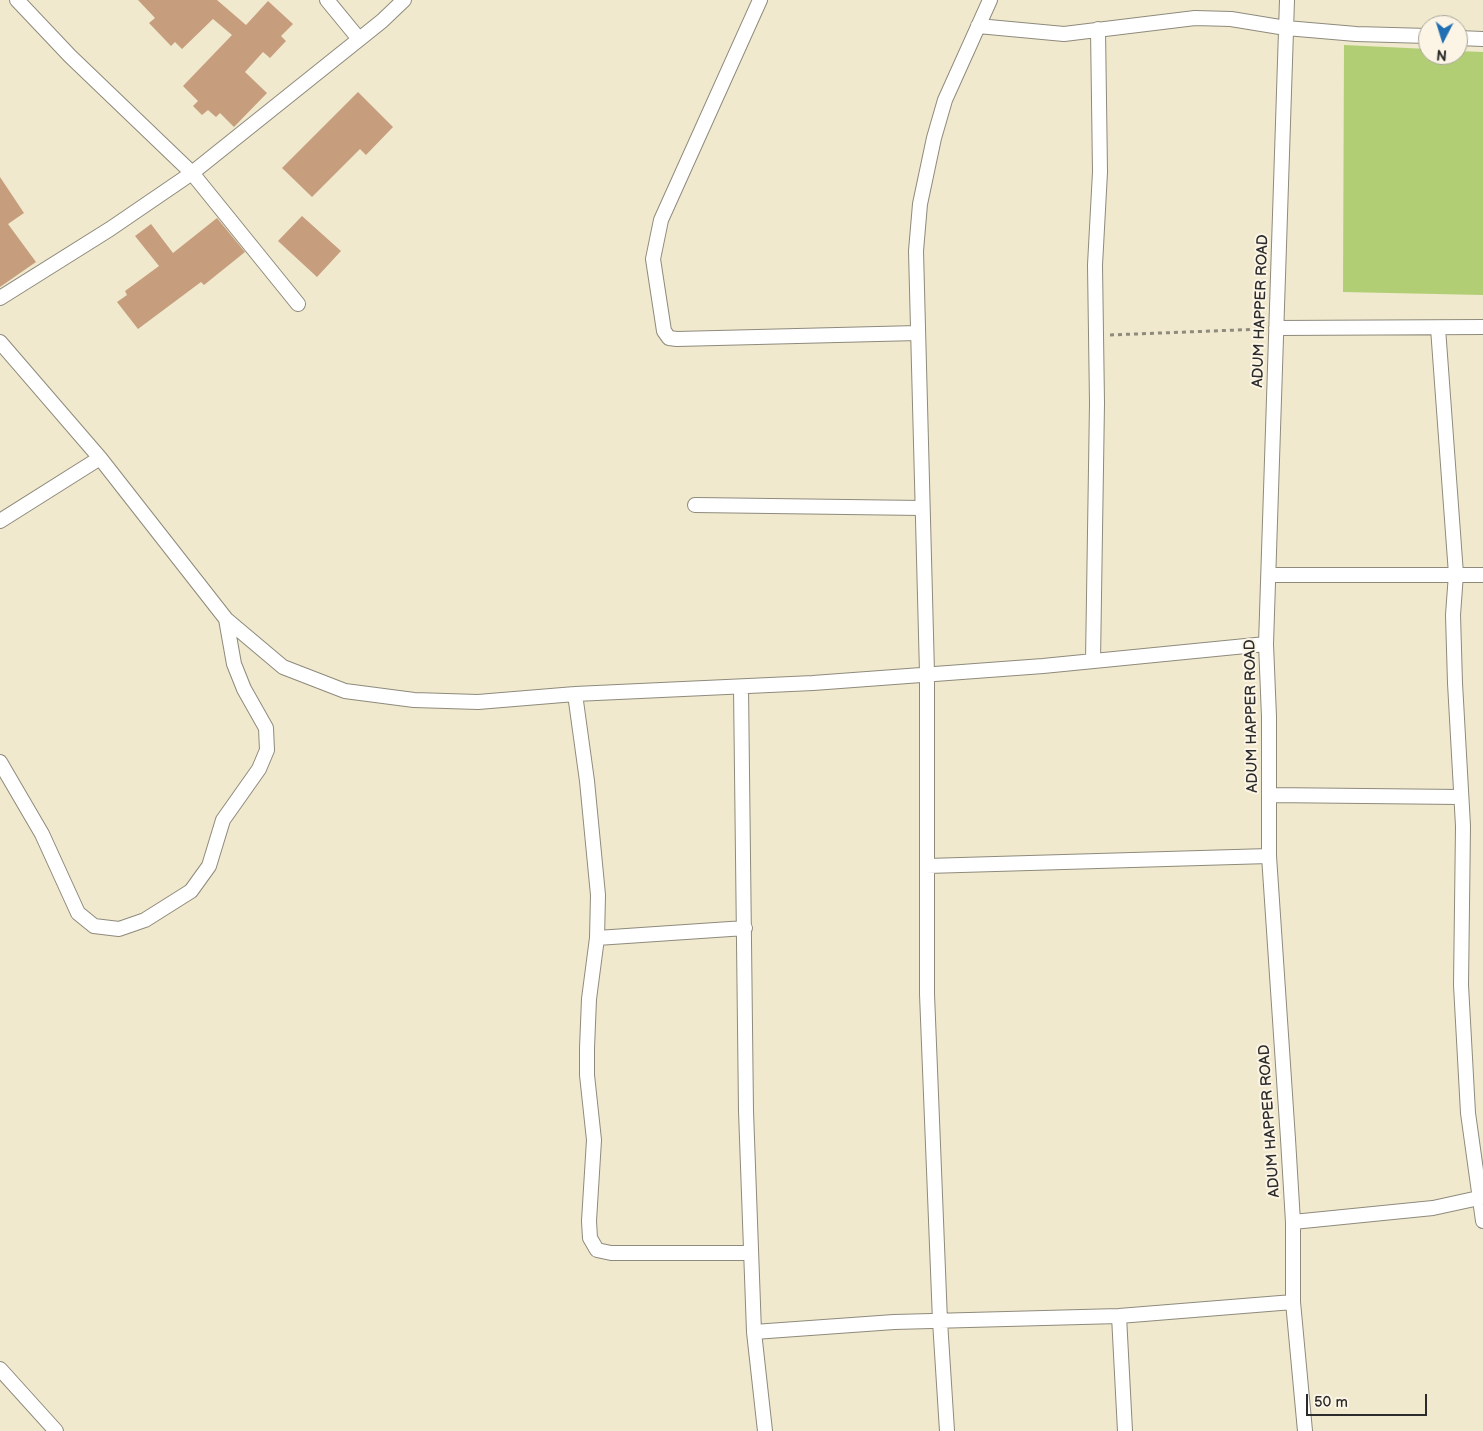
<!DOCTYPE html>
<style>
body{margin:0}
#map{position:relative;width:1483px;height:1431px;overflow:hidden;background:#f0e9cd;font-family:"Balsamiq Sans",sans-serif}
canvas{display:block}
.north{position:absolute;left:1418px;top:15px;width:50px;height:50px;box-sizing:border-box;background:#fcf5e5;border:1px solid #a8a49b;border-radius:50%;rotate:185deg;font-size:14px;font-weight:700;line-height:20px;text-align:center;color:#2b2b2b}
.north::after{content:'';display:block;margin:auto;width:18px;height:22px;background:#1f6fb2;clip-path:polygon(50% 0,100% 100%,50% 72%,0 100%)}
.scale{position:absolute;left:1306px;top:1394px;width:121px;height:22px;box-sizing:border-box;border:2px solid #2b2b2b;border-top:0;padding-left:6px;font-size:15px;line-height:18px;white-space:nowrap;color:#2b2b2b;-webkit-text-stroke:4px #fcf5e5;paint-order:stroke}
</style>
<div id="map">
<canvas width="1483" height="1431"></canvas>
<div class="north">N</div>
<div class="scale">50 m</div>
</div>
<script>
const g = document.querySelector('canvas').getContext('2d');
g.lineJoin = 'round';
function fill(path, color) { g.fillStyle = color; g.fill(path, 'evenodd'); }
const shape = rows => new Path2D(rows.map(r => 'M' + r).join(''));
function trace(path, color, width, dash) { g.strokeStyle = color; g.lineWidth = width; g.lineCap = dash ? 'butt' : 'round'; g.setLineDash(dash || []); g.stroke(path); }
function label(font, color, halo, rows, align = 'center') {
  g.font = font + ' "Balsamiq Sans",sans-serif'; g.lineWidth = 4; g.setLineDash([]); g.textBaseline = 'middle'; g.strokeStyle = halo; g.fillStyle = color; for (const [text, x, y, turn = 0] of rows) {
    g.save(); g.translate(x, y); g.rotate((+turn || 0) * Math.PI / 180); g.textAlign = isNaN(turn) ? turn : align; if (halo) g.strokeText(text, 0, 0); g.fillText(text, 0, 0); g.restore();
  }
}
fill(shape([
 [1344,45,1428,49,1428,55,1458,55,1458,51,1483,52,1483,295,1343,292]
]), '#b1ce75');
fill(shape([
 [138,0,217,0,246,25,268,1,293,24,281,36,286,41,270,58,263,52,245,72,267,93,234,127,220,113,216,117,208,110,202,115,193,106,198,101,183,86,232,35,213,19,182,49,175,42,171,46,149,23,155,18],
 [358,92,393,127,366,155,360,149,312,197,282,168],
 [0,177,24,213,8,224,36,262,0,287],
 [302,216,341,251,317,277,278,241],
 [217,218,245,252,204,285,201,282,138,329,117,302,127,295,125,291,159,266,135,236,151,224,173,253]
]), '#c69e7e');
const minor = shape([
 [17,0,70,56,192,173,298,304],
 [327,0,359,39],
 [760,0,661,220,653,259,664,331,669,338,677,339,918,333],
 [1287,0,1266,644,1269,717,1269,856,1288,1139,1293,1222,1293,1302,1305,1431],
 [978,26,1064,34,1195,18,1231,19,1286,28,1356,34,1428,36],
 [1458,38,1483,39],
 [0,298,110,229,192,173,382,21,404,0],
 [1276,328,1483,327],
 [1438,328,1456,574,1453,615,1455,683,1463,826,1461,985,1468,1113,1483,1221],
 [0,342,100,458,226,619,283,667,345,691,414,700,478,702,575,694,813,683,1043,666,1266,644],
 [695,505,922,508],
 [0,521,100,458],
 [1269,575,1483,575],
 [1093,661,1097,403,1095,265,1100,172,1098,29],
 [741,687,746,1111,754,1332,765,1431],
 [575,694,587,781,598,895,597,938,589,999,587,1048,587,1075,594,1140,589,1221,590,1238,597,1250,611,1253,751,1253],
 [0,762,42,834,78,913,94,926,119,929,145,920,191,891,209,866,223,820,259,769,267,750,266,728,244,689,234,664,226,619],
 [1269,795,1460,797],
 [927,866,1269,856],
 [597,938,745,928],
 [1293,1222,1433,1208,1483,1197],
 [1119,1316,1125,1431],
 [754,1332,894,1322,1119,1316,1293,1302],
 [0,1369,56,1431],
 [947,1431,940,1321,927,994,927,673,916,251,920,204,934,138,945,100,990,0]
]);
trace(minor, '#8e8a7c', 16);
trace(shape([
 [1110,335,1263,329]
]), '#8e8a7c', 3, [4, 4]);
trace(minor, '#fff', 14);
label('15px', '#2b2b2b', '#fcf5e5', [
 ["ADUM HAPPER ROAD",1261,311,-88],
 ["ADUM HAPPER ROAD",1252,716,-91],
 ["ADUM HAPPER ROAD",1270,1121,-94]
]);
</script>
